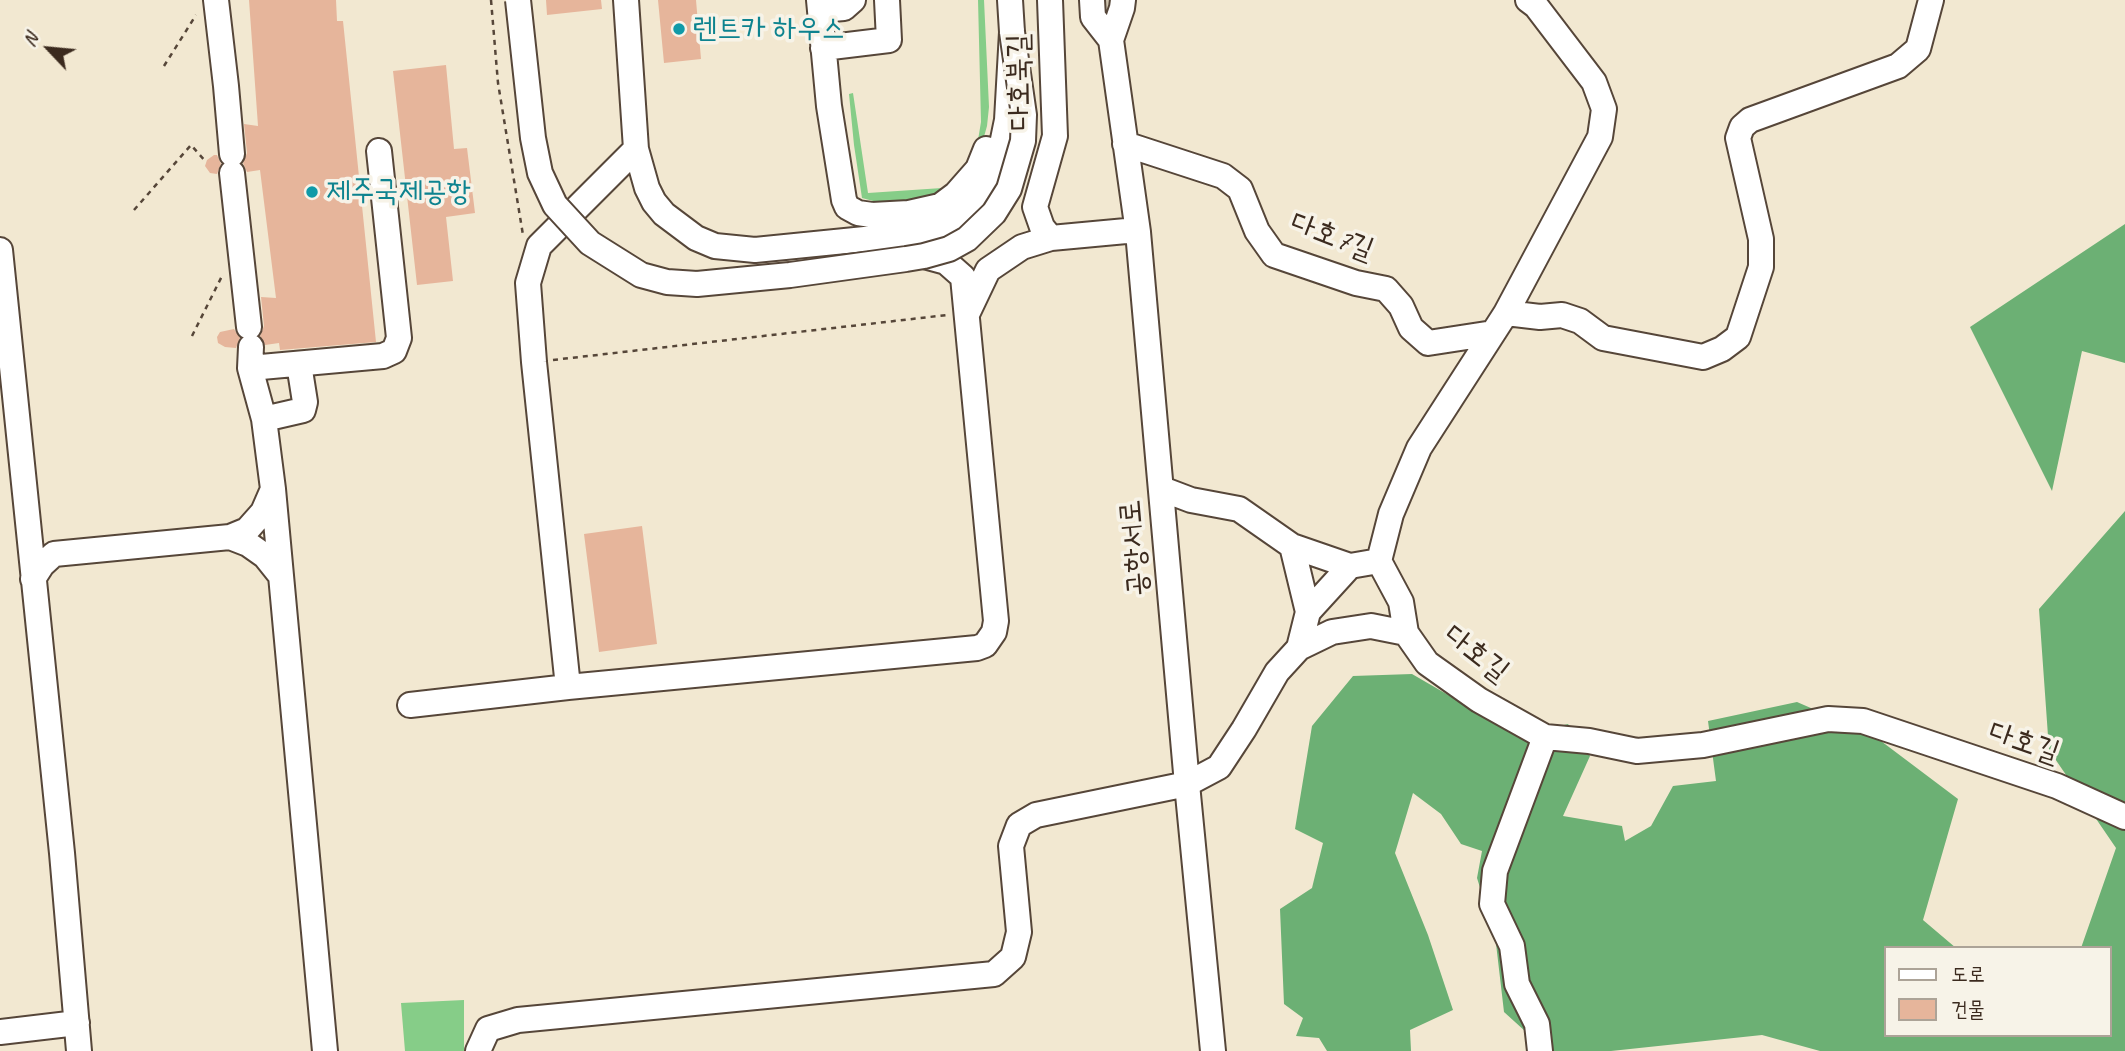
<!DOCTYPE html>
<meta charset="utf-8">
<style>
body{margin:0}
#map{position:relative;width:2125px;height:1051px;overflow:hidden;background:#f2e8d1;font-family:Caveat,"Poor Story",sans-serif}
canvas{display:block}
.legend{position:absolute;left:1884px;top:946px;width:228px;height:91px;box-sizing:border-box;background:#f7f3e8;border:2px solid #aca397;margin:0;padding:9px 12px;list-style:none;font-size:21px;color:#3b2a1e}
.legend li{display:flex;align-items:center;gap:14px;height:35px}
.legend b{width:35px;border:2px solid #aca397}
.north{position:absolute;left:14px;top:14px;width:70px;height:70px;-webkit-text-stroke:5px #f7f3e8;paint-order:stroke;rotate:296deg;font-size:19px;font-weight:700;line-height:28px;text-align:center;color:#3b2a1e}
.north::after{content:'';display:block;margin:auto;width:24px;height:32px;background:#3b2a1e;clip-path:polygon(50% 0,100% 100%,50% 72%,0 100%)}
</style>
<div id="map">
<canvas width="2125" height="1051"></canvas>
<ul class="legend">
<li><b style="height:9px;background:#fff"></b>도로</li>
<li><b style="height:19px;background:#e6b59b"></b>건물</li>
</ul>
<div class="north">N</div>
</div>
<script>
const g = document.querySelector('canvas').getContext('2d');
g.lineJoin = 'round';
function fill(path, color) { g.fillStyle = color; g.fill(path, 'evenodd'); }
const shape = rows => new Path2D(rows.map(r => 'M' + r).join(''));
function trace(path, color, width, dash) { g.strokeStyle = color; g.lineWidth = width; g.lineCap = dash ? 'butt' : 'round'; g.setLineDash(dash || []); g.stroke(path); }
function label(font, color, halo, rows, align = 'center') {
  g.font = font + ' Caveat,"Poor Story",sans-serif'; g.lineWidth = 7; g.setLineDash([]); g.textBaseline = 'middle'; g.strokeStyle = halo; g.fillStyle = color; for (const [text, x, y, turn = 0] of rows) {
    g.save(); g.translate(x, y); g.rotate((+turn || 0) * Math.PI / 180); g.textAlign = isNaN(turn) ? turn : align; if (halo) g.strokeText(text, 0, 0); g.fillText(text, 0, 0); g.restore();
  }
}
fill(shape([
 [978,0,984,0,989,107,987,126,980,151,947,194,888,205,862,198,854,145,849,94,853,93,868,193,942,188,953,184,964,171,977,146,981,122],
 [464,1000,464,1051,405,1051,401,1003]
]), '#86cd88');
fill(shape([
 [2125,224,2125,363,2082,351,2052,491,1970,327],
 [2125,511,2125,1051,1820,1051,1762,1035,1611,1051,1547,1051,1504,1012,1495,935,1477,878,1482,851,1461,844,1441,814,1413,793,1395,853,1428,935,1453,1010,1410,1030,1411,1051,1327,1051,1319,1038,1296,1036,1303,1018,1284,1004,1280,909,1312,888,1323,843,1295,829,1312,726,1353,676,1412,674,1519,736,1568,724,1590,756,1563,816,1622,826,1625,841,1651,826,1673,786,1716,781,1708,721,1797,702,1873,735,1958,799,1923,920,1956,948,1885,948,1885,1035,2109,1035,2109,948,2081,948,2116,848,2049,750,2039,609]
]), '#6cb074');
fill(shape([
 [249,0,336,0,337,21,343,21,376,342,280,350,279,343,265,345,260,336,264,326,261,297,276,298,260,170,247,172,243,163,247,153,244,124,258,126],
 [546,0,601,0,602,9,547,15],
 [658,0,696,0,701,59,664,63],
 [446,65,454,149,467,148,475,213,446,217,453,281,417,285,393,71],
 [214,155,217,155,221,164,217,174,210,173,205,166,207,160],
 [234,329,240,338,236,348,225,347,218,343,217,337,220,332],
 [642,526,657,644,599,652,584,534]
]), '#e6b59b');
trace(shape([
 [1109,0,1111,39]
]), '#cdc2ad', 24, [24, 12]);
const minor = shape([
 [216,0,226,86,232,154],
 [626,0,636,149,647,188,654,202,664,214,696,238,715,246,755,250,905,235,932,229,948,222,966,208,985,187,999,159,1007,120,1012,32,1010,0],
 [819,0,829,106,844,200,847,207,858,213,872,215,909,213,940,206,956,194,978,169,986,149],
 [1050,0,1055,136,1035,207,1042,227,1051,238,1137,230],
 [1092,0,1093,17,1111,40],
 [1123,0,1122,8,1111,40,1138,232,1187,784,1213,1051],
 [1528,0,1536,6,1594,82,1604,109,1600,137,1506,313,1419,448,1391,514,1379,561,1401,602,1406,633,1427,663,1479,700,1545,737,1589,741,1637,751,1703,745,1828,719,1863,721,2057,786,2125,817],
 [820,10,844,8,853,0],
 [823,48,889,40,887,0],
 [1125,144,1223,176,1240,189,1257,231,1274,255,1356,283,1386,289,1401,306,1411,328,1428,343,1493,333],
 [636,149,539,246,528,283,534,362,568,687,977,648,985,645,994,632,996,621,963,277,946,262,924,256],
 [232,173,249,327],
 [0,250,62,853,79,1051],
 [968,312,988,270,1022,247,1051,238],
 [1506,313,1540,317,1562,315,1580,321,1603,338,1703,357,1722,349,1738,337,1761,267,1761,239,1738,138,1742,127,1750,120,1898,66,1918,49,1931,0],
 [251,347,250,368,264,419,273,489,325,1051],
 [250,368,383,356,394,351,399,338,379,151],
 [264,419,303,410,305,402,299,364],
 [1162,489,1191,500,1239,509,1292,546,1350,566,1379,561],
 [230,537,247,530,263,512,273,489],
 [1292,546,1308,612,1299,648],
 [33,579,42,565,54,554,230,537,248,544,265,556,281,576],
 [1308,612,1350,566],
 [410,705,568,687],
 [0,1032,77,1023],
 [478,1051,488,1029,518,1020,994,974,1013,957,1019,932,1011,846,1019,825,1036,815,1187,784,1219,767,1244,729,1277,672,1299,648,1332,632,1371,626,1406,633],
 [1540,1051,1537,1024,1517,984,1512,946,1492,904,1495,871,1545,737]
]);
trace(minor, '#564639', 28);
trace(shape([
 [491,0,498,83,523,235],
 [164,66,196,15],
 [134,210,191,145,206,162],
 [192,336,222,276],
 [553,360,947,315]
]), '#564639', 2.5, [5, 5]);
trace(minor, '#fff', 24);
const minorBridge = shape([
 [518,0,533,138,540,173,555,205,590,243,641,275,667,282,697,284,790,275,906,259,924,256,949,249,967,239,994,213,1009,189,1023,141,1024,115,1012,32]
]);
trace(minorBridge, '#564639', 28, []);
trace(minorBridge, '#fff', 24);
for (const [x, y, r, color] of [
 [679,29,7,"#0f9aa8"],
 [312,192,7,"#0f9aa8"]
]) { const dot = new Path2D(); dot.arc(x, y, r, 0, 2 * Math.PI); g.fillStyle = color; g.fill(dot); trace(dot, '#f7f3e8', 2.5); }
label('30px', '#0d838f', '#f7f3e8', [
 ["렌트카 하우스",693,29],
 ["제주국제공항",326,192]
], 'left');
label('30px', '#3b2a1e', '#f7f3e8', [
 ["다호북길",1020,82,-91],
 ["다호7길",1332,237,21],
 ["공항서로",1135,548,-95],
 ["다호길",1476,654,38],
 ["다호길",2024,743,19]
]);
</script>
